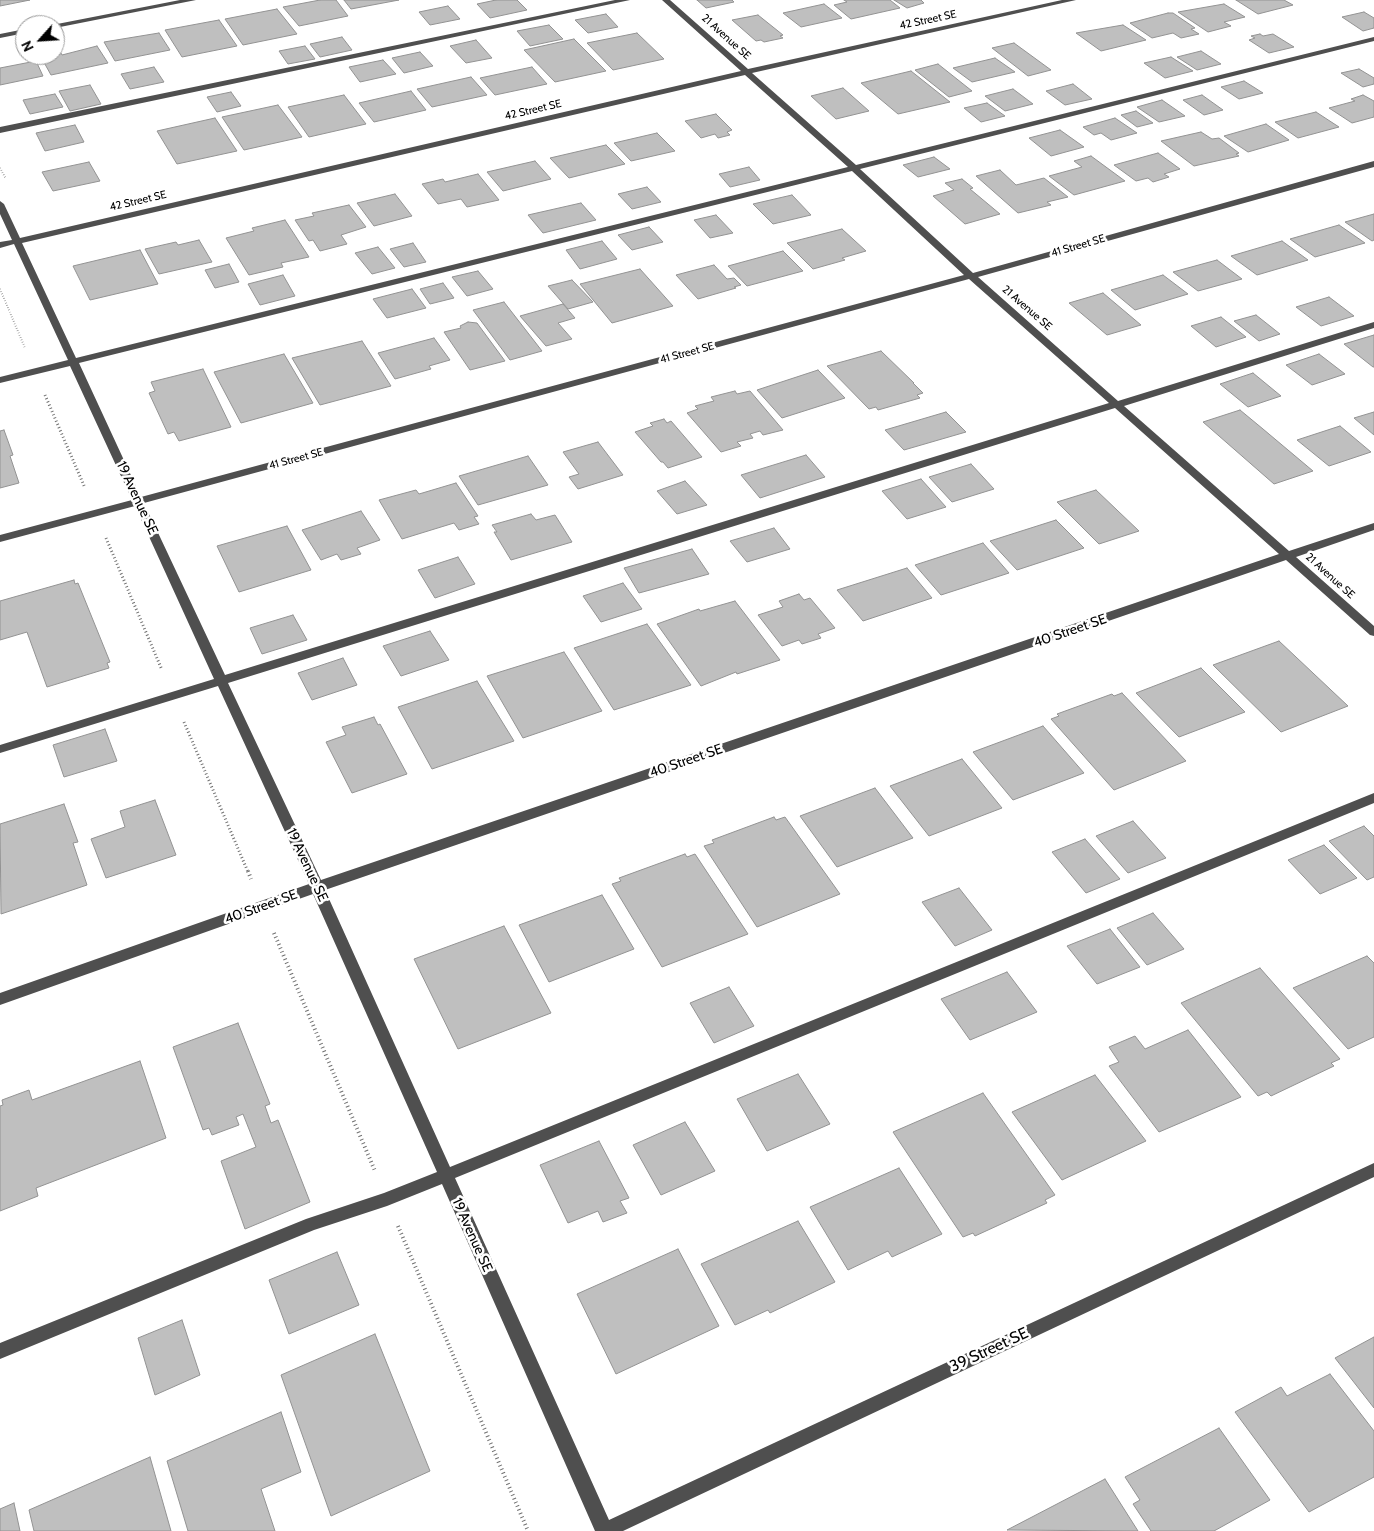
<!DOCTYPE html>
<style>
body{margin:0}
#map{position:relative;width:1374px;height:1531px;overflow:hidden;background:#fff;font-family:Cabin,sans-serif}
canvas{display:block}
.north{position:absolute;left:15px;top:15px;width:50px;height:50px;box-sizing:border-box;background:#fff;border:1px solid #999;border-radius:50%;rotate:244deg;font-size:14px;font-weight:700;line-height:20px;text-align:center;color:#000}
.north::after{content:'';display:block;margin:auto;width:18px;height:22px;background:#000;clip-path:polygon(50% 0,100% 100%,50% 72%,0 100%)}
</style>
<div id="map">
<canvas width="1374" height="1531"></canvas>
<div class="north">N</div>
</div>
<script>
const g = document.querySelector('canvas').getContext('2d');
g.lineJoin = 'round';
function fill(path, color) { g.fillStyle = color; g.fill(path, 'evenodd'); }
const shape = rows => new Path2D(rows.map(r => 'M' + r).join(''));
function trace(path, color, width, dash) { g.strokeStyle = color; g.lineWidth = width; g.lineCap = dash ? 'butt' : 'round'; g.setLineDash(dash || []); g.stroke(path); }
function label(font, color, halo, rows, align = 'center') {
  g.font = font + ' Cabin,sans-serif'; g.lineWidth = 5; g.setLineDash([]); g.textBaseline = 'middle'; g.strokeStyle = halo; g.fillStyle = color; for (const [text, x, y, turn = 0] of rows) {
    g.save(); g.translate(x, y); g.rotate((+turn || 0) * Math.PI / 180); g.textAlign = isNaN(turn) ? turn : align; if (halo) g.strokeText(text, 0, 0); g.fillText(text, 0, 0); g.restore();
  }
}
const building = shape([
 [0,0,30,0,0,6,0,0],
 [320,0,336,0,348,16,299,26,283,7,320,0],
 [344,0,399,0,351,9,344,0],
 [496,0,517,0,527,10,490,18,477,4,496,0],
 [697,0,732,0,734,2,706,8,697,0],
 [844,0,890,0,900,8,851,19,834,5,847,2,844,0],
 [894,0,921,0,924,3,907,8,894,0],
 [1236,0,1284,0,1293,5,1258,14,1236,0],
 [824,4,842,18,801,27,783,13,824,4],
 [1224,4,1245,17,1224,22,1231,26,1208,32,1178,12,1224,4],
 [448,6,460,19,430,25,419,12,448,6],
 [277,9,297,34,243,45,225,19,277,9],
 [1364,12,1374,18,1374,28,1363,31,1342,17,1364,12],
 [1168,13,1173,13,1195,28,1191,29,1199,34,1181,38,1173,33,1152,38,1130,23,1168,13],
 [606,14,618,27,588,33,575,20,606,14],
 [758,15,783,35,780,36,783,38,764,42,761,40,756,41,732,20,758,15],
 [219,20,237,46,182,57,165,30,219,20],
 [549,25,563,39,530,46,517,31,549,25],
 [1123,25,1146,40,1101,51,1076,33,1123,25],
 [159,33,170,50,115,61,104,42,159,33],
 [637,33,664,59,613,70,587,43,637,33],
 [1260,34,1263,36,1273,34,1294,47,1269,53,1249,40,1255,38,1251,36,1260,34],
 [342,37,352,50,320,57,310,44,342,37],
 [574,39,606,71,555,82,524,50,574,39],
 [476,40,492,58,466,63,450,46,476,40],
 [1014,43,1051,70,1028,76,992,48,1014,43],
 [97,46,108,63,51,75,41,57,61,53,62,55,97,46],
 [305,46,315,59,288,64,279,51,305,46],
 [1201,51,1221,64,1197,70,1177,57,1201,51],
 [420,52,433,66,404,73,392,58,420,52],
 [1171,57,1193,71,1165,78,1144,63,1171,57],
 [995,58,1015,72,972,82,953,68,995,58],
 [383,60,396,74,360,82,349,67,383,60],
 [36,61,43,76,0,85,0,68,36,61],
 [938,64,972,91,949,97,915,70,938,64],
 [154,67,164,82,130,89,121,74,154,67],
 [532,67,547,84,495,95,480,78,532,67],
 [1359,69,1374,78,1374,84,1363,87,1341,73,1359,69],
 [911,71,950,102,898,114,861,83,911,71],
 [471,77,487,95,432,107,417,89,471,77],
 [1244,81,1263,93,1239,99,1221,87,1244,81],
 [1073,84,1092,99,1065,105,1046,91,1073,84],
 [90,85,101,104,70,111,59,91,90,85],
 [843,88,869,111,836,119,811,96,843,88],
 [1013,89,1033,104,1005,111,985,96,1013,89],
 [411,91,426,110,374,122,359,103,411,91],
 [231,92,241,106,217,112,207,97,231,92],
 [55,94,63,107,30,114,23,100,55,94],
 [344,95,366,124,309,137,288,107,344,95],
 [1202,95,1223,110,1204,115,1183,100,1202,95],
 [1363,95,1374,101,1374,117,1352,123,1329,108,1355,101,1351,99,1363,95],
 [1162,100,1185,116,1159,122,1137,107,1162,100],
 [987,103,1005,116,981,122,964,108,987,103],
 [278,105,302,137,244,150,222,117,278,105],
 [1136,111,1153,123,1137,127,1121,115,1136,111],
 [1316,112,1339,127,1298,138,1275,122,1316,112],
 [716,114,732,130,727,132,730,135,718,138,715,134,701,138,685,121,716,114],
 [215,118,237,151,177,164,157,131,215,118],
 [1115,118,1137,133,1111,140,1101,133,1094,135,1083,127,1115,118],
 [1266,124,1289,140,1248,152,1224,136,1266,124],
 [75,125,84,142,45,151,36,133,75,125],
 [1060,130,1084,147,1051,156,1029,138,1060,130],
 [1201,132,1212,139,1219,138,1239,153,1236,154,1239,156,1194,166,1161,141,1201,132],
 [657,133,675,151,631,161,614,143,657,133],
 [606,145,625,164,569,178,550,158,606,145],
 [1158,153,1180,169,1164,174,1169,177,1153,182,1148,178,1136,181,1114,165,1158,153],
 [1091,156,1125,181,1074,195,1049,176,1082,167,1074,161,1091,156],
 [934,157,950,169,918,177,903,165,934,157],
 [535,161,551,179,503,191,487,172,535,161],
 [89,162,100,181,53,191,42,172,89,162],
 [749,167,760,180,730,187,719,174,749,167],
 [1000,170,1016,185,1044,178,1068,197,1047,202,1051,205,1018,213,976,176,1000,170],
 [478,174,499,200,467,207,461,199,438,204,422,184,443,179,445,182,478,174],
 [962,179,973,188,970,189,1000,214,965,224,933,196,954,190,945,183,962,179],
 [647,187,661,202,632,209,618,194,647,187],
 [395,194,412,216,374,226,357,203,395,194],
 [792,195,811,215,773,224,753,204,792,195],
 [581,203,596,220,543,233,528,215,581,203],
 [349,205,366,227,341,235,347,244,320,251,313,240,309,241,295,220,314,216,312,213,349,205],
 [1374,214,1374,240,1372,241,1345,222,1374,214],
 [716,215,733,233,710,238,694,220,716,215],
 [285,220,309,257,281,263,283,267,249,275,226,238,254,231,252,228,285,220],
 [1339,225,1365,243,1315,257,1290,239,1339,225],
 [649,227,663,242,632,250,618,235,649,227],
 [842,229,866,251,842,258,845,260,813,269,787,243,842,229],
 [199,240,212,262,159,274,145,249,176,242,178,245,199,240],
 [602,241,617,259,580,269,566,250,602,241],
 [1282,241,1308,260,1257,275,1231,256,1282,241],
 [413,243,426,262,404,267,390,249,413,243],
 [378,247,395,268,372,274,355,253,378,247],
 [140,250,158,284,90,300,73,266,140,250],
 [783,251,803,271,747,286,728,266,783,251],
 [1217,260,1242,279,1198,291,1173,272,1217,260],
 [229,264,239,282,215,288,205,270,229,264],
 [714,265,727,279,734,278,741,285,734,287,736,288,698,299,676,275,714,265],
 [640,269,673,306,612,323,580,284,640,269],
 [478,271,493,289,467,296,452,277,478,271],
 [283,275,295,296,260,305,248,284,283,275],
 [1163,275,1188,294,1135,310,1111,290,1163,275],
 [572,280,593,302,568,309,548,286,572,280],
 [443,283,454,298,430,304,420,289,443,283],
 [412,289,426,308,387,318,373,299,412,289],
 [1103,293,1141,325,1107,335,1069,303,1103,293],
 [1329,297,1354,316,1321,326,1296,307,1329,297],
 [504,302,542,351,510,360,473,310,504,302],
 [563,304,575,318,558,323,572,339,546,346,520,316,563,304],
 [1256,315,1280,334,1259,341,1234,321,1256,315],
 [1221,317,1246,337,1216,347,1191,326,1221,317],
 [468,322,477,323,505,361,470,370,444,332,461,328,460,326,468,322],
 [1374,335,1374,367,1373,367,1344,344,1374,335],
 [434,338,450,360,429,366,431,369,395,379,378,353,434,338],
 [362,341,391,386,320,405,292,358,362,341],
 [881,351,914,383,913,383,923,393,917,395,920,398,878,410,876,407,869,409,827,366,881,351],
 [284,354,313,403,241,423,214,372,284,354],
 [1319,354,1345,374,1312,385,1286,365,1319,354],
 [203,369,231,427,179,441,174,432,168,434,149,393,155,391,151,382,203,369],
 [818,370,845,398,782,418,757,390,818,370],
 [1253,373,1281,396,1248,407,1220,384,1253,373],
 [735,391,737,394,750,391,783,430,763,435,760,431,750,434,753,438,737,442,741,446,721,452,687,413,698,409,695,406,714,401,711,397,735,391],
 [1240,410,1263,429,1313,471,1274,484,1203,422,1240,410],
 [946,412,966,432,904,450,885,430,946,412],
 [1374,412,1374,435,1354,418,1374,412],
 [664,419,667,423,671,421,702,457,668,468,663,462,661,462,635,432,653,426,650,423,664,419],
 [1340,426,1371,452,1329,466,1297,440,1340,426],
 [4,430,13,455,10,456,19,483,0,488,0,431,4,430],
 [598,442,623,475,578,489,569,477,579,474,563,452,598,442],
 [806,455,825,477,760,498,741,475,806,455],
 [528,456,548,485,478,505,459,476,528,456],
 [971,464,994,489,952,502,929,477,971,464],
 [921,479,946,507,907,519,882,491,921,479],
 [685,481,707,505,677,514,657,491,685,481],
 [456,483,478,516,474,517,479,524,459,530,454,523,402,539,379,500,416,490,419,494,456,483],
 [1096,490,1139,531,1099,544,1057,502,1096,490],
 [361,511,380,540,357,548,361,554,341,560,337,554,321,560,302,530,361,511],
 [531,514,536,520,555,515,572,542,511,560,494,532,497,532,492,525,531,514],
 [1056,520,1084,548,1017,570,990,541,1056,520],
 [287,526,311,570,239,592,217,546,287,526],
 [774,528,790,549,747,562,730,541,774,528],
 [983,543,1009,573,941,595,915,565,983,543],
 [692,549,709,574,639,593,624,568,692,549],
 [458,557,475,584,435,598,418,570,458,557],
 [907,568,932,598,863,621,837,590,907,568],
 [74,580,75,584,78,583,110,662,107,663,109,668,47,687,27,632,0,640,0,601,74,580],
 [623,583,642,609,601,622,583,596,623,583],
 [799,594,804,600,810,598,835,628,818,634,821,638,802,644,799,640,782,646,758,615,783,607,779,601,799,594],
 [735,601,780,660,737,674,736,672,701,686,657,624,699,609,700,611,735,601],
 [293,615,307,640,262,654,250,628,293,615],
 [647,624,691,685,614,710,574,648,647,624],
 [430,631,449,660,401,676,383,646,430,631],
 [1279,641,1348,706,1281,732,1213,665,1279,641],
 [564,652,602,711,523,738,487,676,564,652],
 [343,658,357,685,312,700,298,673,343,658],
 [1201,668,1245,712,1179,737,1136,693,1201,668],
 [477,681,514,741,432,769,398,707,477,681],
 [1122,693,1186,761,1114,790,1051,719,1059,716,1057,714,1112,694,1114,696,1122,693],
 [374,717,378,725,380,724,407,774,352,793,326,742,346,735,342,727,374,717],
 [1043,726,1084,773,1013,800,973,752,1043,726],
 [105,729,117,761,64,777,53,745,105,729],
 [962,759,1002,808,929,836,890,786,962,759],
 [875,788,913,838,837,867,800,816,875,788],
 [155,800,176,855,106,878,91,839,125,827,120,811,155,800],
 [64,804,78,842,73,843,87,885,1,914,0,824,64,804],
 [774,817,776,820,785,817,840,894,757,927,704,846,714,843,712,840,774,817],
 [1133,821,1166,858,1128,873,1096,836,1133,821],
 [1364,826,1374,836,1374,877,1367,880,1329,841,1364,826],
 [1085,839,1120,879,1086,893,1052,852,1085,839],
 [1324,845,1357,878,1320,894,1288,860,1324,845],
 [685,854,687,857,695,854,748,934,662,967,612,884,621,881,619,878,685,854],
 [959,888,992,930,955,946,922,902,959,888],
 [602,895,634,949,549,982,519,925,602,895],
 [1153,913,1184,949,1147,965,1117,928,1153,913],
 [504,926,551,1013,458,1049,414,959,504,926],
 [1110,929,1140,967,1097,984,1067,946,1110,929],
 [1367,956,1374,963,1374,1037,1348,1049,1293,988,1367,956],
 [1260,968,1340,1059,1331,1063,1334,1066,1271,1096,1267,1092,1258,1096,1181,1003,1260,968],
 [1007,972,1037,1012,970,1040,941,999,1007,972],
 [729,987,754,1026,714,1043,690,1003,729,987],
 [238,1023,270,1104,265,1106,271,1123,278,1120,310,1202,245,1229,221,1161,256,1147,243,1114,236,1117,239,1125,212,1135,209,1128,203,1130,173,1047,238,1023],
 [1188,1030,1241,1097,1159,1132,1109,1066,1119,1062,1109,1047,1135,1036,1145,1049,1188,1030],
 [140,1061,166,1138,36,1188,38,1196,0,1211,0,1106,3,1105,2,1100,29,1090,32,1100,140,1061],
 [798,1074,830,1124,767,1151,737,1099,798,1074],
 [1095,1075,1146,1141,1062,1180,1012,1112,1095,1075],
 [983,1093,1055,1195,1045,1200,1047,1203,975,1236,973,1233,963,1237,893,1132,983,1093],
 [685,1122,715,1171,661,1195,633,1145,685,1122],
 [599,1141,629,1198,620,1201,627,1213,603,1222,598,1211,568,1223,540,1165,599,1141],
 [899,1168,942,1234,892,1257,888,1251,848,1270,810,1207,899,1168],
 [798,1221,835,1282,770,1313,768,1310,735,1325,701,1264,798,1221],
 [678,1249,719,1326,616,1374,577,1294,678,1249],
 [337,1252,359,1305,289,1334,269,1280,337,1252],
 [182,1320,200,1375,155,1395,138,1338,182,1320],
 [375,1334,430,1471,331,1516,281,1375,375,1334],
 [1374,1337,1374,1408,1335,1358,1374,1337],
 [1330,1374,1374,1431,1374,1477,1309,1512,1235,1412,1281,1387,1287,1396,1330,1374],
 [281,1412,301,1472,261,1489,275,1531,188,1531,167,1461,281,1412],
 [1219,1428,1270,1500,1214,1531,1151,1531,1133,1504,1140,1500,1125,1477,1219,1428],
 [150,1457,171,1531,34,1531,29,1510,150,1457],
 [1105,1479,1138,1531,1007,1530,1105,1479],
 [14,1503,20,1531,0,1531,0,1509,14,1503]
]);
fill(building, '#bfbfbf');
trace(building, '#939393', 1);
trace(shape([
 [0,168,6,179],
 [0,289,25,348]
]), '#717171', 2, [0.5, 2]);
trace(shape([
 [45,395,85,488],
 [106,538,162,670],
 [184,722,248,872]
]), '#717171', 3, [1, 2.5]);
trace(shape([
 [248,871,251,879],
 [274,933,375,1171],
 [398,1226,528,1531]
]), '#717171', 4, [1, 3]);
fill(shape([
 [180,0,196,0,55,28,55,25,52,25,180,0],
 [615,0,630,0,0,133,0,127,615,0],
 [662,0,670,0,748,69,1062,0,1076,0,752,73,856,165,1374,37,1374,41,860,169,973,273,1374,161,1374,167,978,277,1118,401,1374,322,1374,328,1124,406,1289,551,1374,523,1374,530,1296,557,1374,626,1374,636,1370,635,1286,560,325,890,450,1167,1374,793,1374,803,455,1178,609,1520,1374,1163,1374,1177,623,1531,595,1531,442,1184,387,1206,314,1230,0,1359,0,1343,306,1219,384,1193,437,1172,313,894,0,1005,0,993,309,884,218,686,0,753,0,745,214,679,135,506,0,542,0,535,132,500,70,366,0,383,0,377,68,360,14,244,0,248,0,242,12,240,0,214,0,201,4,204,20,238,741,71,662,0],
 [745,75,848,167,76,358,22,243,745,75],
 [852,171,964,275,141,497,79,363,852,171],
 [969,279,1109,403,225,675,144,503,969,279],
 [1115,408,1279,554,321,880,228,683,1115,408],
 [25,29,25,33,0,38,0,34,25,29]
]), '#4f4f4f');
label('11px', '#000', '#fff', [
 ["42 Street SE",928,20,-12],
 ["21 Avenue SE",726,37,42],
 ["42 Street SE",533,110,-13],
 ["42 Street SE",138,201,-13],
 ["41 Street SE",1078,246,-16],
 ["21 Avenue SE",1027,308,41],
 ["41 Street SE",687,353,-15],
 ["41 Street SE",296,459,-15],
 ["21 Avenue SE",1330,576,42]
]);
label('14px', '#000', '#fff', [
 ["19 Avenue SE",137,498,65],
 ["40 Street SE",1070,631,-19],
 ["40 Street SE",686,761,-19],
 ["19 Avenue SE",307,865,65],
 ["40 Street SE",261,907,-20],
 ["19 Avenue SE",472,1235,66]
]);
label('16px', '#000', '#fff', [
 ["39 Street SE",989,1350,-25]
]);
</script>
